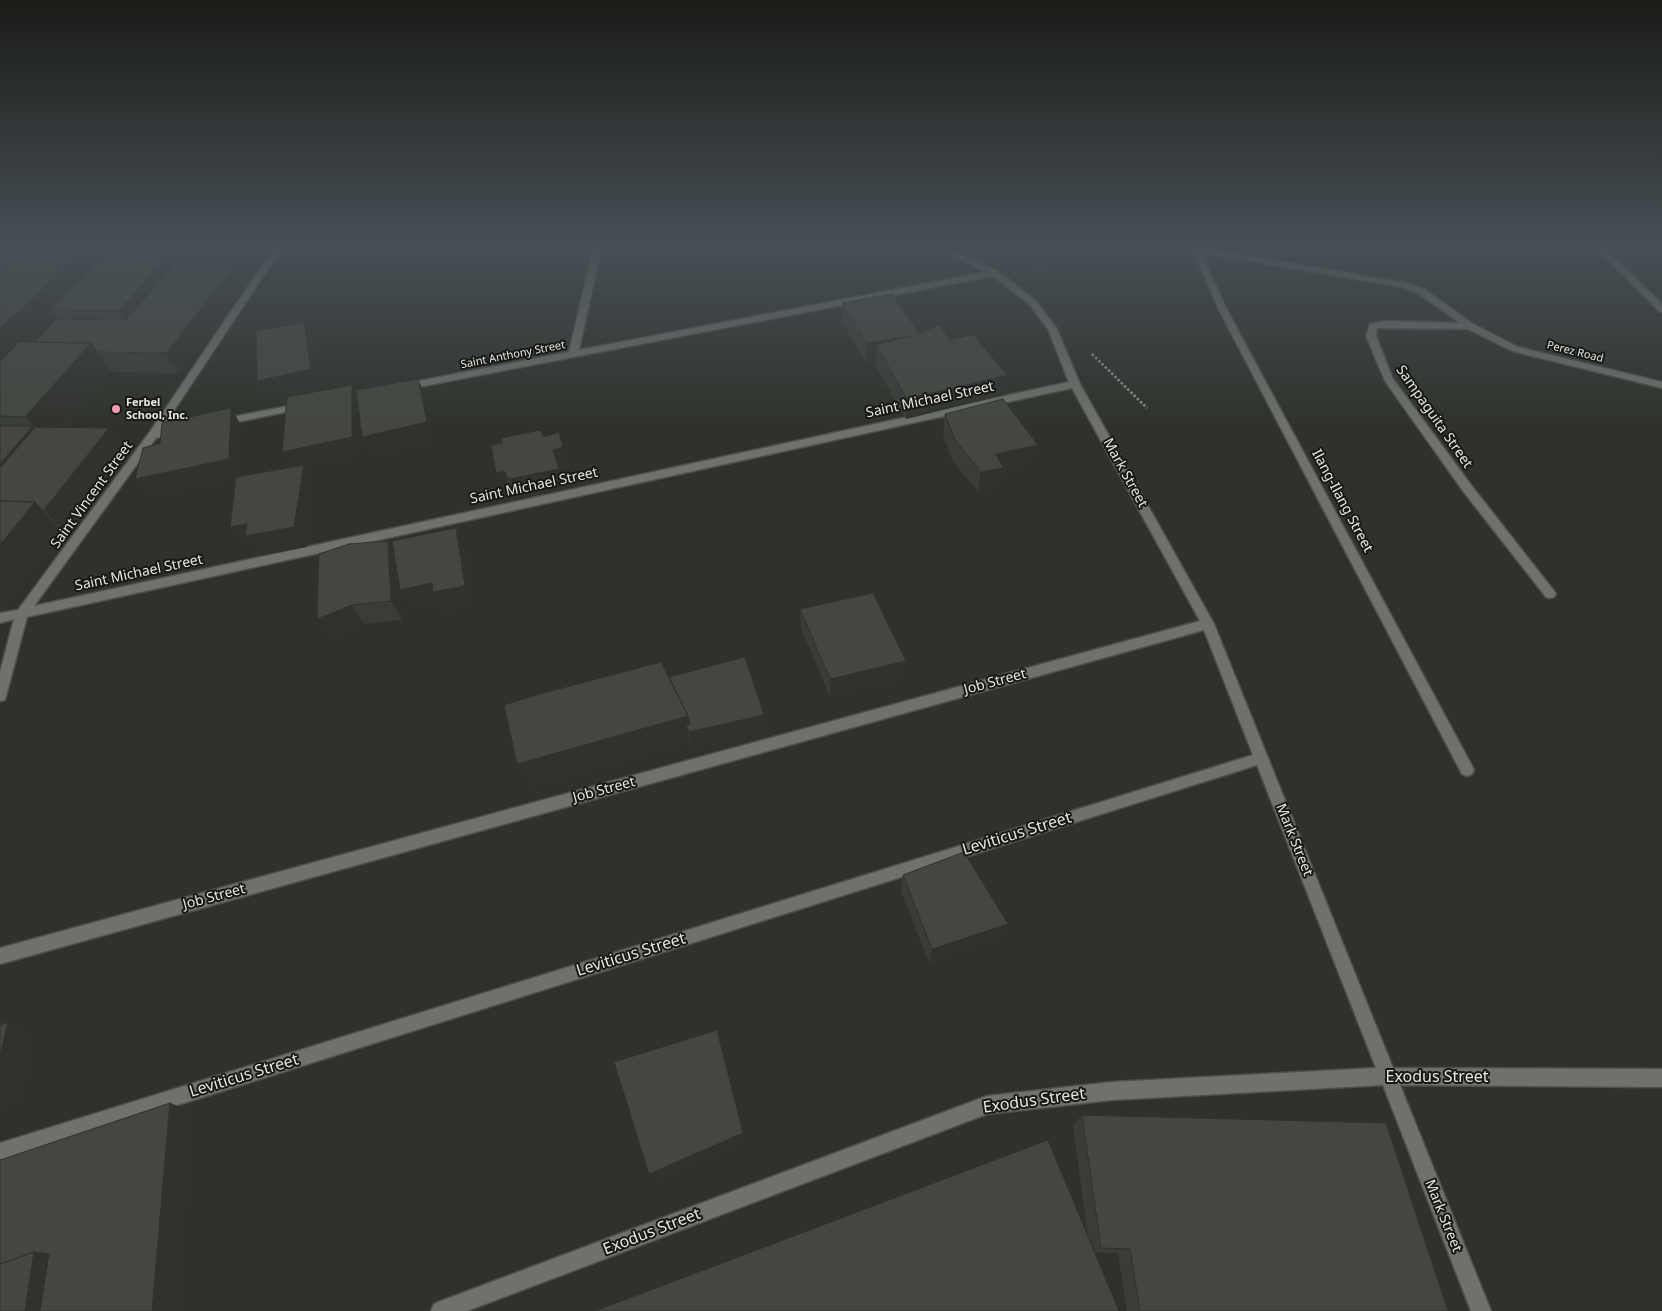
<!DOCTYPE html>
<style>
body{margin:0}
canvas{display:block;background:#2f322b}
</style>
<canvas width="1662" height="1311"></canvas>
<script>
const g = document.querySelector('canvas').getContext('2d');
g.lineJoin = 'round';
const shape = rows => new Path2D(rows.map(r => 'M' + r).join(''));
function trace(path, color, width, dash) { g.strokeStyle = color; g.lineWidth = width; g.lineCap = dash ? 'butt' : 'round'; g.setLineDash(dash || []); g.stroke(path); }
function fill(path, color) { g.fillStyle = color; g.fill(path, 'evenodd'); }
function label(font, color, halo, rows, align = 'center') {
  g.font = font + ' "Noto Sans",sans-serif'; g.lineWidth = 4; g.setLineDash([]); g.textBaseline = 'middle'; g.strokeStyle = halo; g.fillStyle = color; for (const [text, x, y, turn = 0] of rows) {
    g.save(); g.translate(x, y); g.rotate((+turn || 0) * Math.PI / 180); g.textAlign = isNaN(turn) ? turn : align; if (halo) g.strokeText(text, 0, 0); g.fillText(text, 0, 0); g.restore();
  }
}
const minor = shape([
 [276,245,284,245,161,430,177,427,181,428,181,432,156,438,34,606,1069,382,1048,329,1030,305,993,276,403,390,398,387,403,384,569,352,594,245,602,245,579,350,986,272,930,245,941,245,998,271,1036,301,1057,329,1080,384,1214,624,1393,1068,1662,1069,1662,1087,1400,1085,1491,1311,1471,1311,1383,1085,1112,1100,987,1114,467,1311,431,1311,434,1304,441,1301,987,1096,1112,1082,1376,1068,1257,765,0,1161,0,1143,1253,755,1204,630,0,964,0,948,1200,621,1072,388,27,617,6,696,5,700,0,701,0,672,14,619,0,623,0,613,18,610,149,433,276,245],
 [1168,245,1198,245,1199,247,1405,283,1424,289,1473,324,1518,347,1662,382,1662,388,1512,351,1468,329,1377,328,1376,336,1393,379,1471,485,1554,591,1556,594,1554,597,1550,598,1546,597,1463,491,1385,381,1366,336,1370,324,1385,321,1460,323,1418,293,1401,287,1201,253,1227,310,1472,766,1474,770,1472,774,1467,776,1462,774,1219,310,1193,251,1168,245],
 [1593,245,1602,245,1662,304,1662,312,1659,311,1593,245],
 [303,403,308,406,306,408,222,425,217,422,222,419,303,403]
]);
trace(minor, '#4c4f4a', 3);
trace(shape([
 [1092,354,1147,408]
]), '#92948f', 2.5, [2.5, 2]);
fill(minor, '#6f726b');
fill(shape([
 [0,245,117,245,107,256,112,256,122,245,274,245,246,284,179,373,112,372,66,427,109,428,125,448,62,530,61,530,61,531,0,612],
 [53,313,57,319,35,342,21,342],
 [1025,245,1119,245,1114,263,1045,278,1024,256],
 [842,303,919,333,950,340,1003,395,906,419,875,365,876,361,866,363,842,322],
 [945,414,1033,464,1003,472,1000,488,978,492,952,460,943,434],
 [544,437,565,452,569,467,559,470,565,489,517,499,512,491,503,493,496,473],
 [465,548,474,606,443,612,438,603,411,609,400,590,402,620,364,624,331,638,317,619,394,554],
 [800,609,906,661,904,679,830,697,801,628],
 [669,677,764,715,766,733,692,749,690,743,530,789],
 [903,875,1002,938,929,963,901,891],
 [1082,1115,1448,1311,1127,1311,1118,1253,1095,1253,1088,1237,1073,1125]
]), '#3a3d37');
fill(shape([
 [86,245,117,245,55,310,54,310,40,292],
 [239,245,274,245,246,284,231,256],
 [1111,245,1119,245,1114,263,1045,278,1049,258],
 [169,256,186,284,139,340,119,311],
 [235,265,246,284,179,373,166,353],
 [40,292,54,310,51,310,53,313,21,342,0,365,0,328],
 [304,322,314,342,322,389,269,401,257,381],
 [911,336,876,345,876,361,866,363,867,343],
 [91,343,112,372,0,505,0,464,33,426,25,417],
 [1007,375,1003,395,906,419,907,399],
 [418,379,427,399,435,442,372,457,362,437],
 [352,385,362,405,362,457,306,469,316,485,307,547,259,556,251,545,244,547,230,527,294,472,282,452],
 [231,408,243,428,242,479,150,499,135,479],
 [109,428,125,448,62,530,44,510],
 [559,432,569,467,559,470,565,489,517,499,509,479,553,450],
 [1038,445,1033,464,1003,472,1000,488,978,492,981,472,996,454],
 [504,471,512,491,503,493,496,473],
 [35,502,61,531,0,612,0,545],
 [456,528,465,548,474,606,443,612,438,603,411,609,400,590,402,620,391,601,388,541,398,561,432,583],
 [352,605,364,624,331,638,317,619],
 [906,661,904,679,830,697,830,679],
 [764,715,766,733,692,749,689,732,686,725,690,743,530,789,517,764,688,716],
 [1008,924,1002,938,929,963,932,949],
 [8,1022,36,1034,22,1103,0,1110,0,1057],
 [717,1030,721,1041,746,1142,656,1182,649,1174],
 [170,1103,194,1112,180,1311,152,1311],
 [34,1252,80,1258,73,1311,25,1311]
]), '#30322d');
const building = shape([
 [0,245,86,245,40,292,0,328,0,266,2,264,0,266,0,245],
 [122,245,169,245,160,256,112,256,122,245],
 [169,245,239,245,231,256,169,256,119,311,51,310,103,256,160,256,169,245],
 [1035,245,1111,245,1049,258,1035,245],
 [174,265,235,265,166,353,97,352,91,343,35,342,57,319,126,320,174,265],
 [892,294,919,333,939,325,950,340,973,334,1007,375,907,399,876,345,911,336,867,343,842,303,892,294],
 [304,322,311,369,257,381,256,331,304,322],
 [19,342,91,343,25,417,0,416,0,362,19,342],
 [418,379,427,422,362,437,356,390,418,379],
 [352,385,352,437,282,452,287,397,352,385],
 [1003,399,1038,445,996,454,1003,468,981,472,955,440,945,414,1003,399],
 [231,408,229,459,135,479,143,448,160,443,162,423,231,408],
 [0,426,33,426,0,464,0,426],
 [35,427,109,428,44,510,42,510,35,502,0,501,0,468,35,427],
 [540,430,544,437,559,432,563,447,553,450,559,469,509,479,504,471,496,473,491,445,502,443,501,438,540,430],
 [304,465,294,527,245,536,247,524,230,527,236,477,304,465],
 [0,501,35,502,0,545,0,501],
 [456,528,465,586,433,592,432,583,400,590,392,541,456,528],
 [388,541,391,601,352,605,317,619,319,554,349,544,388,541],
 [873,593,906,661,830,679,800,609,873,593],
 [745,657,764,715,689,732,686,725,690,724,688,716,669,677,745,657],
 [661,662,688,716,517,764,504,705,536,695,661,662],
 [964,852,1008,924,932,949,903,875,964,852],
 [8,1022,0,1057,0,1025,8,1022],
 [717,1030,743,1133,649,1174,614,1062,717,1030],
 [170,1103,152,1311,40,1311,49,1254,34,1252,0,1264,0,1160,170,1103],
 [1082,1115,1386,1123,1448,1311,1140,1311,1130,1249,1101,1248,1082,1115],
 [1048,1140,1119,1311,595,1311,1048,1140],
 [34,1252,25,1311,0,1311,0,1264,34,1252]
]);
fill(building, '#444740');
trace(building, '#30322d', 1);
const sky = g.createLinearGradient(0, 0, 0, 429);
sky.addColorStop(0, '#1a1c18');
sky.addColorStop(0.57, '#474f55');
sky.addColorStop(1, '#474f5500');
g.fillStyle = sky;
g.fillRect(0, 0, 1662, 429);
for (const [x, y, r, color] of [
 [116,409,5,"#f29ab0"]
]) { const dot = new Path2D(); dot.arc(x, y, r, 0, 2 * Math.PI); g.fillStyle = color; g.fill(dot); trace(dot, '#181916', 2); }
label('11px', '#e4e6e2', '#181916', [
 ["Perez Road",1575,352,14],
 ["Saint Anthony Street",513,355,-11]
]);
label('bold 11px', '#e4e6e2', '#181916', [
 ["Ferbel",126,403],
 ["School, Inc.",126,416]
], 'left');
label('14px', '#e4e6e2', '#181916', [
 ["Saint Michael Street",930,400,-12],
 ["Sampaguita Street",1434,417,55],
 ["Mark Street",1125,473,61],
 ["Saint Michael Street",534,486,-12],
 ["Saint Vincent Street",92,495,-54],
 ["Ilang-Ilang Street",1342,501,62],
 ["Saint Michael Street",139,573,-12],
 ["Job Street",995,682,-15],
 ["Job Street",604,790,-15],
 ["Mark Street",1294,840,68],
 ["Job Street",214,897,-15],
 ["Mark Street",1443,1216,68]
]);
label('16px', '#e4e6e2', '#181916', [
 ["Leviticus Street",1017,834,-17],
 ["Leviticus Street",631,955,-17],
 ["Leviticus Street",244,1076,-17],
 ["Exodus Street",1437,1077],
 ["Exodus Street",1034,1101,-8],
 ["Exodus Street",652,1232,-21]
]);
</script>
